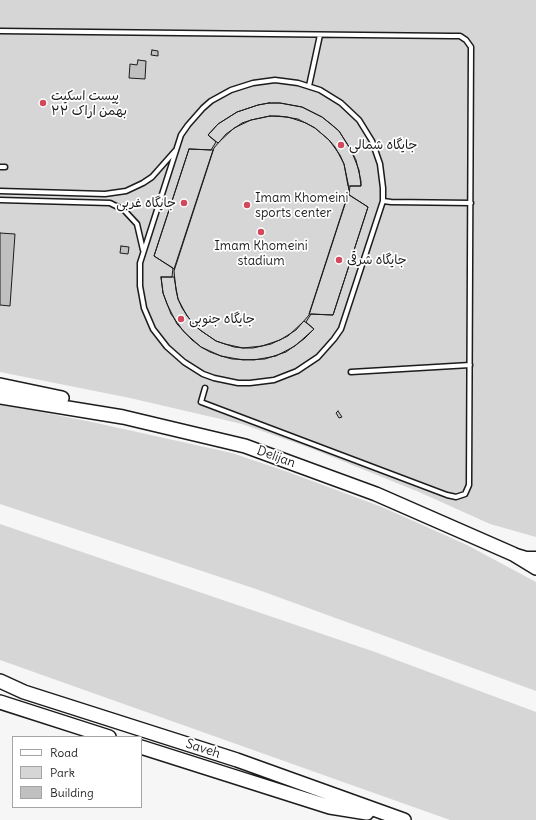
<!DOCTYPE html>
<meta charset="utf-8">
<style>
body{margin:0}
#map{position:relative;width:536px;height:820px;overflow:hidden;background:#f6f6f6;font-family:Delius,sans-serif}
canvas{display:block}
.legend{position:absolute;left:12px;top:736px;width:130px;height:72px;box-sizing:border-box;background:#fff;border:1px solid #a4a4a4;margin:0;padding:5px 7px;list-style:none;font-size:12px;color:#1c1c1c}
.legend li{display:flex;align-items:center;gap:8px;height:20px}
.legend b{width:20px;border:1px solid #a4a4a4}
</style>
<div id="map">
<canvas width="536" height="820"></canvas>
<ul class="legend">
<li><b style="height:5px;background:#fff"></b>Road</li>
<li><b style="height:11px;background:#d6d6d6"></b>Park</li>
<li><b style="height:11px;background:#c0c0c0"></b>Building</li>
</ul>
</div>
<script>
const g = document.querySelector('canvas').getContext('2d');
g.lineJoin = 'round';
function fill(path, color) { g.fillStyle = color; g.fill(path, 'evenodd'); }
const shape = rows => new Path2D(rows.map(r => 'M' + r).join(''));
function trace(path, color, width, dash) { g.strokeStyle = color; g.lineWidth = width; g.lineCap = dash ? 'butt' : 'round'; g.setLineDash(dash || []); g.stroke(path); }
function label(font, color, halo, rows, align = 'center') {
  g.font = font + ' Delius,"Playpen Sans Arabic",sans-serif'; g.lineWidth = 3.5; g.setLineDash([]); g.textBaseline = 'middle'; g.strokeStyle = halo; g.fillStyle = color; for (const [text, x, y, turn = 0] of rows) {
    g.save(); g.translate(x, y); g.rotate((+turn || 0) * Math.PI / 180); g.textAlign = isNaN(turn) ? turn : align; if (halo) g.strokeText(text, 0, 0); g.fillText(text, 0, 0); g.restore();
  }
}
fill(shape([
 [0,0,536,0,536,537,490,524,419,492,310,448,242,424,130,398,0,372],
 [0,404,92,422,232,453,288,472,382,507,467,545,536,582,536,691,256,589,0,504],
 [0,524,375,652,536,712,536,820,450,820,0,660]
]), '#d6d6d6');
const building = shape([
 [152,50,158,51,158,56,151,55,152,50],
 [138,60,146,61,145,79,129,78,130,64,137,65,138,60],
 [269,103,280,103,302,107,322,117,331,124,339,131,351,150,359,170,361,186,348,186,344,164,335,147,329,140,315,128,298,119,279,116,270,116,251,120,234,128,218,143,208,135,218,124,237,112,258,105,269,103],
 [269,103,280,103,302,107,322,117,339,131,351,150,356,160,361,181,361,186,350,186,349,195,368,207,333,315,311,314,306,322,314,329,304,339,286,352,265,359,243,360,221,356,210,352,201,347,184,332,171,314,163,293,161,277,172,277,173,268,154,256,189,149,211,150,216,142,208,135,218,124,237,112,258,105,269,103],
 [270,116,288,117,306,123,315,128,329,140,340,155,344,164,348,183,349,192,309,315,296,330,280,340,262,346,243,348,234,347,216,341,200,330,193,324,182,308,178,299,176,290,174,271,214,148,226,134,242,123,251,120,270,116],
 [189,149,213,150,174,269,154,256,189,149],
 [348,194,368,207,333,315,309,314,348,194],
 [0,233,15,234,10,306,0,305,0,233],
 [121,246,129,247,128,254,120,253,121,246],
 [161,277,174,277,178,299,187,316,200,330,216,341,225,344,243,348,253,348,271,344,288,336,304,321,314,329,295,346,276,356,254,360,232,359,221,356,201,347,192,340,177,324,167,304,163,293,161,277],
 [338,411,342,417,339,418,336,413,338,411]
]);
fill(building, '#c0c0c0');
trace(building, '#1c1c1c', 1);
const lane = shape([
 [0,31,452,36,460,36,466,40,471,47,469,485,465,494,456,497,447,495,201,402,205,388],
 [275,80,298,83,320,90,341,103,359,120,372,141,380,164,383,188,383,201,341,329,334,339,318,357,297,371,274,380,250,383,238,383,214,378,203,374,184,362,167,347,153,329,144,308,140,286,140,263,181,135,188,125,203,108,211,101,231,90,253,83,275,80],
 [309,86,320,35],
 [0,167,5,167],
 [0,191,105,194,126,191,143,183,152,177,175,151],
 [0,200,110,203,124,210,137,224,143,250],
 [383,201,391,202,471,203],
 [351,372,470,365]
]);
const secondary = shape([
 [516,555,526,558,536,558]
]);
const primary = shape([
 [0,385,62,398],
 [0,397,123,417,245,446,376,494,513,554,536,568],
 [0,681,24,692,237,760,404,820],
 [0,702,109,737],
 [141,747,330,807,367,813]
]);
trace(lane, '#1c1c1c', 7);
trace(secondary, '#1c1c1c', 15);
trace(primary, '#1c1c1c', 16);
trace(lane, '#fff', 4);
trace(secondary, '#fff', 12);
trace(primary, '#fff', 13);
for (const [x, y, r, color] of [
 [43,103,4,"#d1495b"],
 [341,145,4,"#d1495b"],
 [184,203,4,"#d1495b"],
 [247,205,4,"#d1495b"],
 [261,232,4,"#d1495b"],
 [339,260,4,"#d1495b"],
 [181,319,4,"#d1495b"]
]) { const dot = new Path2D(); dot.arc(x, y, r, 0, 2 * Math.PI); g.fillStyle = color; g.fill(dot); trace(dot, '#fff', 1.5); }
label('13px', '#1c1c1c', '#fff', [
 ["پیست اسکیت",51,96],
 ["۲۲ بهمن اراک",51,111],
 ["جایگاه شمالی",349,145],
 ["Imam Khomeini",255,198],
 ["sports center",255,213],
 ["جایگاه غربی",176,203,"right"],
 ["Imam Khomeini",261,246,"center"],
 ["stadium",261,261,"center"],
 ["جایگاه شرقی",347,260],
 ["جایگاه جنوبی",189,319]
], 'left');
label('13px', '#1c1c1c', '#fff', [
 ["Delijan",276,457,20],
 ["Saveh",203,749,18]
]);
</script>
